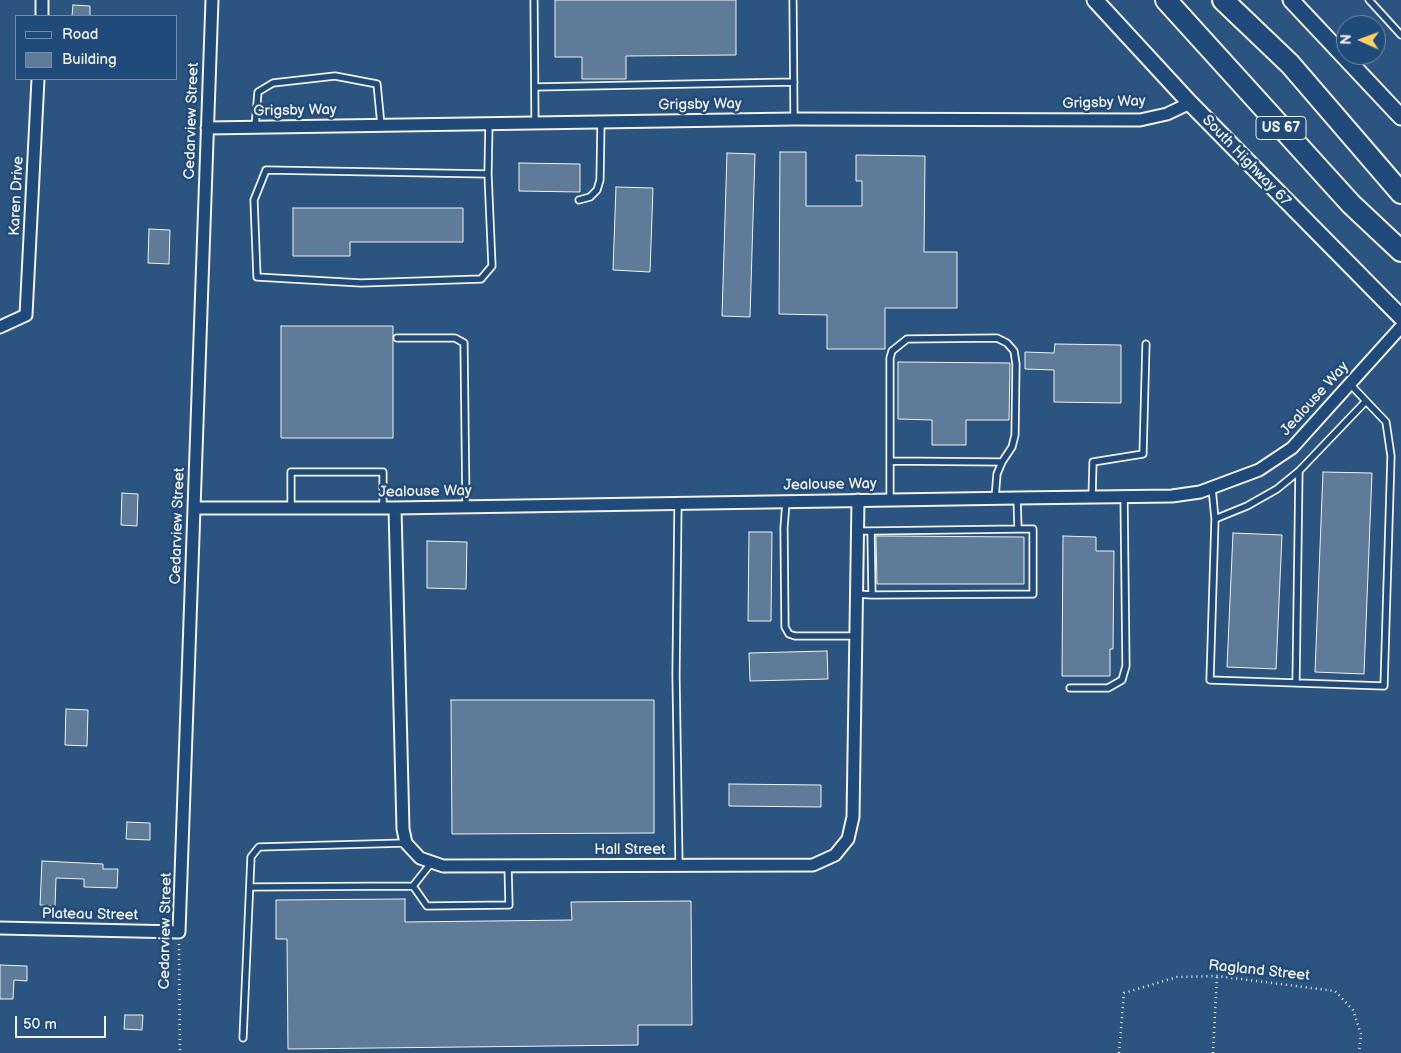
<!DOCTYPE html>
<style>
body{margin:0}
#map{position:relative;width:1401px;height:1053px;overflow:hidden;background:#2c5481;font-family:"Balsamiq Sans",sans-serif}
canvas{display:block}
.legend{position:absolute;left:15px;top:15px;width:162px;height:65px;box-sizing:border-box;background:#1f4a7a;border:1px solid #748da6;margin:0;padding:6px 9px;list-style:none;font-size:15px;color:#f4f1e8}
.legend li{display:flex;align-items:center;gap:10px;height:25px}
.legend b{width:25px;border:1px solid #748da6}
.north{position:absolute;left:1336px;top:15px;width:50px;height:50px;box-sizing:border-box;background:#1f4a7a;border:1px solid #748da6;border-radius:50%;rotate:272deg;font-size:14px;font-weight:700;line-height:20px;text-align:center;color:#f4f1e8}
.north::after{content:'';display:block;margin:auto;width:18px;height:22px;background:#ffd166;clip-path:polygon(50% 0,100% 100%,50% 72%,0 100%)}
.scale{position:absolute;left:15px;top:1016px;width:91px;height:22px;box-sizing:border-box;border:2px solid #f4f1e8;border-top:0;padding-left:6px;font-size:15px;line-height:18px;white-space:nowrap;color:#f4f1e8;-webkit-text-stroke:4px #1f4a7a;paint-order:stroke}
</style>
<div id="map">
<canvas width="1401" height="1053"></canvas>
<ul class="legend">
<li><b style="height:6px;background:#1f4a7a"></b>Road</li>
<li><b style="height:14px;background:#5e7b9a"></b>Building</li>
</ul>
<div class="north">N</div>
<div class="scale">50 m</div>
</div>
<script>
const g = document.querySelector('canvas').getContext('2d');
g.lineJoin = 'round';
function fill(path, color) { g.fillStyle = color; g.fill(path, 'evenodd'); }
const shape = rows => new Path2D(rows.map(r => 'M' + r).join(''));
function trace(path, color, width, dash) { g.strokeStyle = color; g.lineWidth = width; g.lineCap = dash ? 'butt' : 'round'; g.setLineDash(dash || []); g.stroke(path); }
function label(font, color, halo, rows, align = 'center') {
  g.font = font + ' "Balsamiq Sans",sans-serif'; g.lineWidth = 5; g.setLineDash([]); g.textBaseline = 'middle'; g.strokeStyle = halo; g.fillStyle = color; for (const [text, x, y, turn = 0] of rows) {
    g.save(); g.translate(x, y); g.rotate((+turn || 0) * Math.PI / 180); g.textAlign = isNaN(turn) ? turn : align; if (halo) g.strokeText(text, 0, 0); g.fillText(text, 0, 0); g.restore();
  }
}
const building = shape([
 [555,0,736,0,736,55,626,56,626,79,582,79,582,57,555,57,555,0],
 [73,5,90,6,90,16,72,16,73,5],
 [780,152,806,152,806,206,862,206,862,181,856,181,856,155,925,156,924,252,957,252,957,308,885,308,885,349,827,349,827,315,779,314,780,152],
 [727,153,755,154,750,317,722,316,727,153],
 [519,163,580,164,580,192,519,191,519,163],
 [616,187,653,188,650,272,613,270,616,187],
 [293,208,463,208,463,242,350,242,350,256,293,256,293,208],
 [149,229,170,230,169,264,148,263,149,229],
 [281,326,393,326,393,438,281,438,281,326],
 [1055,344,1121,345,1121,403,1054,402,1054,370,1025,369,1025,352,1054,353,1055,344],
 [898,362,1010,363,1009,420,966,420,966,445,932,445,932,420,898,419,898,362],
 [1323,472,1372,473,1364,674,1315,672,1323,472],
 [122,493,138,494,137,526,121,525,122,493],
 [749,532,772,532,771,621,748,621,749,532],
 [1233,533,1282,535,1276,669,1227,667,1233,533],
 [876,536,1024,537,1024,584,877,584,876,536],
 [1063,536,1096,537,1096,551,1114,551,1113,649,1110,649,1110,676,1062,676,1063,536],
 [427,541,467,542,466,589,427,588,427,541],
 [827,651,828,679,750,681,749,653,827,651],
 [451,700,654,700,654,833,452,834,451,700],
 [66,709,88,710,87,746,65,745,66,709],
 [729,784,821,785,821,807,729,806,729,784],
 [127,822,150,823,150,840,126,839,127,822],
 [42,861,103,864,103,869,118,869,117,888,84,887,84,879,56,878,55,906,40,905,42,861],
 [405,899,405,922,572,920,571,902,691,901,692,1025,638,1025,638,1045,288,1049,287,939,276,939,276,900,405,899],
 [0,965,27,966,27,981,14,980,13,999,0,999,0,965],
 [125,1015,143,1015,142,1030,124,1029,125,1015]
]);
fill(building, '#5e7b9a');
trace(building, '#f4f1e8', 1);
const service = shape([
 [534,0,535,122],
 [793,0,794,119],
 [1369,0,1401,35],
 [535,87,794,82],
 [255,127,258,92,273,83,335,76,377,84,381,125],
 [488,174,492,266,481,279,361,283,257,277,254,200,266,170,488,174,489,122],
 [579,200,590,197,597,190,600,180,601,121],
 [397,338,455,338,464,343,466,507],
 [890,461,1002,462],
 [1212,488,1215,519,1247,506,1277,489,1299,471,1366,401,1350,384],
 [1092,497,1093,462,1143,454,1146,344],
 [890,499,890,358,892,351,907,339,997,338,1007,343,1014,351,1016,364,1015,435,1012,447,1002,462,997,474,995,498],
 [786,502,784,528,785,627,789,634,795,636,856,636],
 [678,503,676,675,679,865],
 [291,508,291,472,383,472,383,508],
 [1215,519,1210,680,1384,686,1391,456,1386,422,1366,401],
 [871,531,1018,529],
 [856,594,872,595,871,531,858,531],
 [872,595,1033,594,1033,529,1018,529,1017,498],
 [1296,683,1299,471],
 [1070,688,1108,688,1122,680,1126,666,1124,496],
 [413,886,427,906,509,905,508,865],
 [250,887,413,886,432,862],
 [243,1038,251,857,259,847,406,843]
]);
const minor = shape([
 [42,16,42,0],
 [207,128,794,119,1140,120,1167,114,1190,103],
 [0,327,26,315,38,79],
 [194,508,395,508,1017,498,1172,496,1200,492,1259,470,1292,448,1401,327],
 [395,508,403,829,406,843,420,858,443,866,813,865,835,855,848,839,853,817,858,500],
 [0,928,179,932,212,0]
]);
const secondary = shape([
 [1095,0,1190,103,1401,317],
 [1291,0,1401,117]
]);
const motorway = shape([
 [1166,0,1351,204,1401,251],
 [1223,0,1290,64,1401,193]
]);
trace(service, '#f4f1e8', 9);
trace(minor, '#f4f1e8', 15);
trace(secondary, '#f4f1e8', 19);
trace(motorway, '#f4f1e8', 24);
trace(shape([
 [179,944,180,1053],
 [1119,1053,1124,993,1177,977,1217,976,1335,991,1353,1010,1361,1034,1359,1053],
 [1213,1053,1217,976]
]), '#f4f1e8', 2.5, [1, 4]);
trace(service, '#1f4a7a', 5.5);
trace(minor, '#1f4a7a', 11);
trace(secondary, '#1f4a7a', 15);
trace(motorway, '#1f4a7a', 20);
for (const [x, y, w] of [
 [1281,128,50]
]) { const box = new Path2D(); box.roundRect(x - w / 2, y - 11.5, w, 23, 4); g.fillStyle = '#1f4a7a'; g.fill(box); trace(box, '#f4f1e8', 1); }
label('bold 14px', '#f4f1e8', null, [
 ["US 67",1281,128]
]);
label('15px', '#f4f1e8', '#1f4a7a', [
 ["Grigsby Way",1104,103,-2],
 ["Grigsby Way",700,105,-1],
 ["Grigsby Way",295,111,-1],
 ["Cedarview Street",192,121,-88],
 ["South Highway 67",1246,161,46],
 ["Karen Drive",17,196,-87],
 ["Jealouse Way",1315,399,-48],
 ["Jealouse Way",830,485,-1],
 ["Jealouse Way",425,492,-1],
 ["Cedarview Street",178,526,-88],
 ["Hall Street",630,850],
 ["Plateau Street",90,915,1],
 ["Cedarview Street",166,931,-89],
 ["Ragland Street",1259,971,6]
]);
</script>
